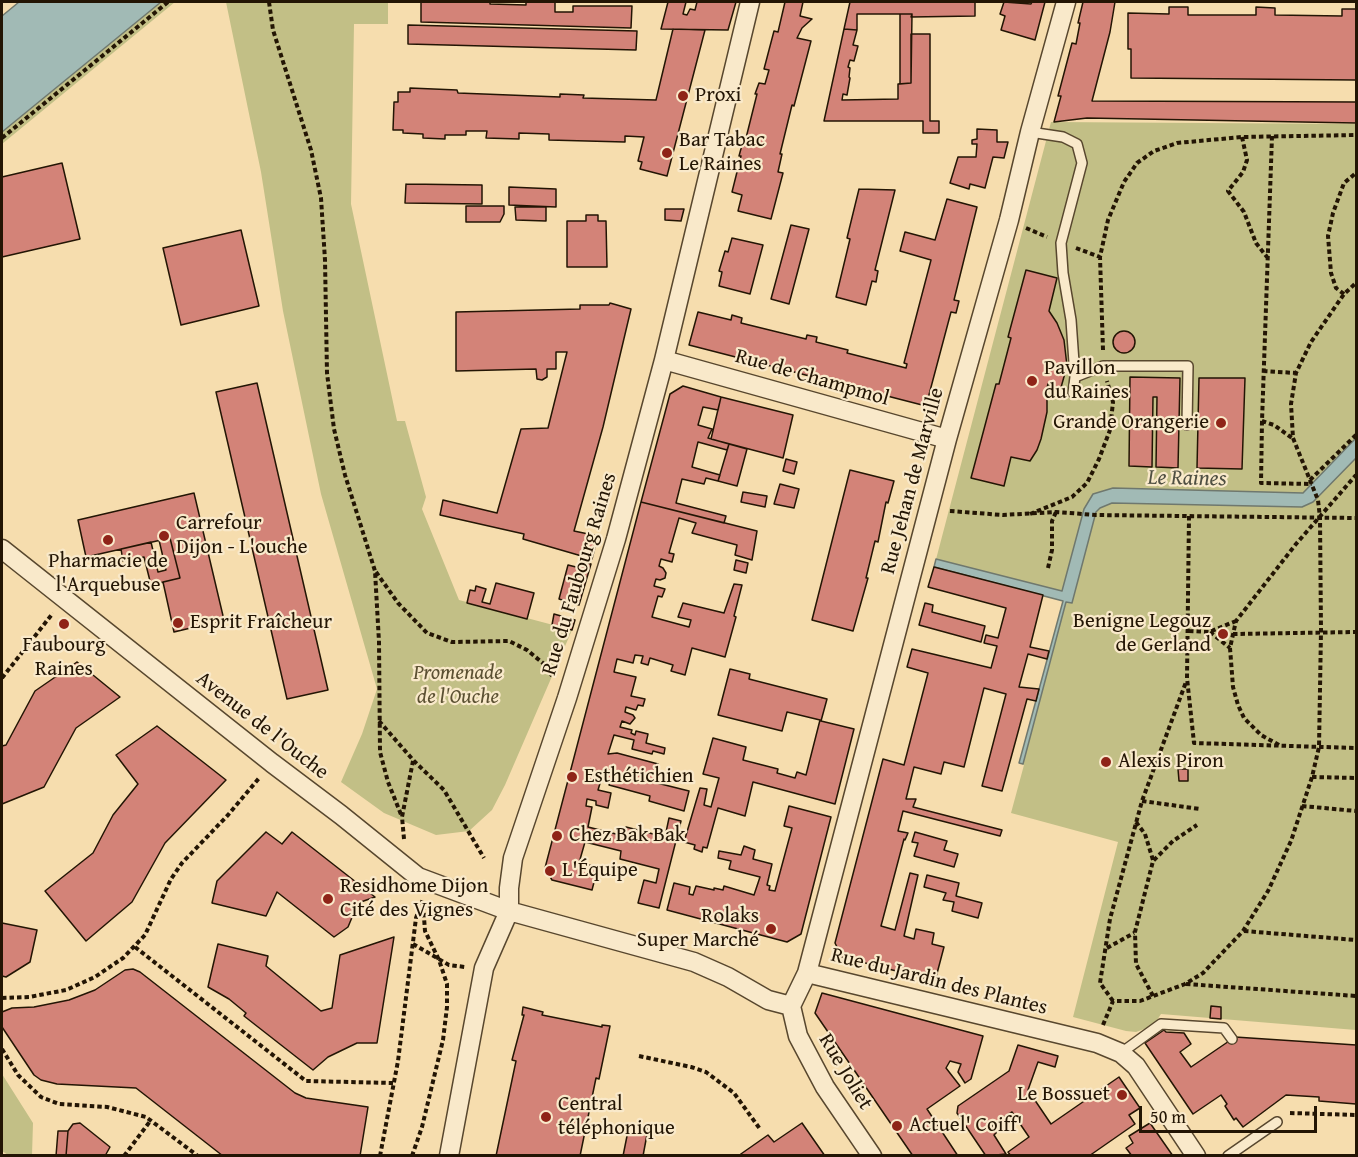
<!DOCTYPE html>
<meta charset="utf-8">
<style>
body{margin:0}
#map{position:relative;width:1358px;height:1157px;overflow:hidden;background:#f6ddae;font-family:"Gentium Book Plus",serif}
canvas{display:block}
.frame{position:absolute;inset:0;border:3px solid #231504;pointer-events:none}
.scale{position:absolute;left:1139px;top:1106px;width:178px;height:27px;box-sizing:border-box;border:3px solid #231504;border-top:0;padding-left:8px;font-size:18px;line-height:21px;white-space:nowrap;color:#231504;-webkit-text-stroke:4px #f9e9ca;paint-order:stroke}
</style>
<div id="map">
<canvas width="1358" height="1157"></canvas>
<div class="frame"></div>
<div class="scale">50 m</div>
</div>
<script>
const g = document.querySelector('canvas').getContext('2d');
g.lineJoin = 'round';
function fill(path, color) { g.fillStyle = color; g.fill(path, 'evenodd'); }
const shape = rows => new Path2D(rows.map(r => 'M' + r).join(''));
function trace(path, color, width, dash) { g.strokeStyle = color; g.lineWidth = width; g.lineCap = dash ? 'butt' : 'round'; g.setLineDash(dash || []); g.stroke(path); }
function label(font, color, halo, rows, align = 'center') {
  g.font = font + ' "Gentium Book Plus",serif'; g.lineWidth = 4.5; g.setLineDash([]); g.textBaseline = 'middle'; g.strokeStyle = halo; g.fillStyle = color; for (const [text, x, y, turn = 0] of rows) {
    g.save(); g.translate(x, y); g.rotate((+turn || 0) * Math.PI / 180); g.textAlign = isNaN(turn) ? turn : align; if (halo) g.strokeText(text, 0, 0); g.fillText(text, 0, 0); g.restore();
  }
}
fill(shape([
 [161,2,175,2,2,144,2,132],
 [226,2,388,2,388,24,354,24,351,204,397,421,405,421,426,497,422,509,459,600,572,630,505,785,492,810,469,831,436,835,384,813,341,782,362,734,377,689,321,494,283,311,261,172],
 [1051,122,1356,124,1356,1030,1161,1014,1155,1023,1147,1028,1136,1032,1126,1031,1073,1017,1118,842,1011,813,1024,765,1019,763,1063,601,934,567],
 [2,1074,33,1123,32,1155,8,1155,2,1151]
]), '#c2bf86');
const water = shape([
 [19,2,161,2,2,132,2,16,19,2],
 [1356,438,1356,458,1313,502,1302,507,1112,503,1100,508,1096,512,1072,603,1066,602,1023,764,1019,763,1063,601,934,567,936,559,1062,591,1084,509,1093,494,1113,488,1303,493,1356,438]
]);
fill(water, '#a1bab5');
trace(water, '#6f786e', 1.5);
const building = shape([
 [421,2,490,2,490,4,526,5,526,2,555,2,555,12,573,12,573,6,632,6,631,28,421,22,421,2],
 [668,2,686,2,683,14,687,15,690,9,695,10,697,2,736,2,728,30,661,29,668,2],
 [785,2,803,2,800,16,812,19,802,28,797,38,811,41,794,106,792,105,780,154,782,154,778,172,783,173,771,219,738,211,742,195,732,192,741,156,739,156,742,145,744,146,757,94,755,94,759,83,765,84,769,70,764,69,774,31,778,32,785,2],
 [850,2,975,2,975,16,911,17,912,14,857,14,857,30,844,29,850,2],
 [1004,2,1031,4,1032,2,1045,2,1035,40,1001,30,1005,16,1000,14,1004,2],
 [1083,2,1115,2,1110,32,1092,101,1356,102,1356,123,1087,118,1054,122,1061,96,1058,96,1072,43,1076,44,1080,23,1078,23,1083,2],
 [1169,7,1188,7,1188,15,1256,15,1256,7,1275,8,1275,15,1342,16,1342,9,1356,9,1356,80,1131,78,1131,49,1128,49,1128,13,1169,14,1169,7],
 [900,14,912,14,911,83,900,84,900,14],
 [408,25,637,31,636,50,408,44,408,25],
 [673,29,705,30,667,176,640,169,642,162,638,161,644,137,625,136,625,142,549,140,549,134,519,133,519,139,486,138,487,131,466,131,466,135,445,135,445,139,423,138,423,134,403,133,403,130,393,130,394,102,398,102,398,92,410,92,410,88,457,90,458,93,560,97,560,94,584,95,583,98,656,100,673,29],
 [844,29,857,30,853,45,858,46,854,61,850,60,848,67,850,68,849,77,850,78,847,95,843,94,842,100,898,99,898,84,911,83,911,34,930,34,930,121,939,121,939,133,923,133,923,121,824,121,844,29],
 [977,129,997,130,997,142,1008,142,1004,158,993,157,985,188,970,184,969,189,950,183,958,157,976,157,977,144,972,144,972,140,977,139,977,129],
 [62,163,80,239,2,257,2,177,62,163],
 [406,184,482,185,482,204,405,203,406,184],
 [509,187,556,189,556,207,509,205,509,187],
 [859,189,895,190,875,270,878,271,876,282,872,281,866,305,836,297,850,239,847,238,859,189],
 [947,199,977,207,954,300,959,301,956,313,951,312,926,406,689,345,698,312,731,320,732,315,742,318,741,323,806,339,807,335,817,337,816,342,848,350,847,353,906,368,907,364,904,363,931,260,900,251,905,232,935,240,947,199],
 [466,206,504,206,504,214,500,222,466,222,466,206],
 [515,207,546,207,546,221,516,220,515,207],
 [665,209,684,209,681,221,665,220,665,209],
 [586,215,598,215,598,221,606,221,607,267,567,267,567,221,586,221,586,215],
 [791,225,809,229,789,304,771,299,791,225],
 [241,230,259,306,181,325,163,248,241,230],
 [732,238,763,245,750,294,719,286,722,272,719,271,725,251,728,252,732,238],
 [1026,270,1057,278,1049,311,1057,323,1064,340,1067,366,1060,391,1048,384,1045,395,1047,396,1047,412,1041,439,1037,450,1030,461,1011,457,1004,486,971,478,996,384,999,384,1011,338,1008,337,1026,270],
 [610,303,631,309,603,427,574,531,598,536,592,559,523,539,524,534,440,515,443,500,497,513,521,429,548,428,567,352,556,352,556,369,547,369,547,377,542,380,537,379,536,369,456,371,456,312,580,309,580,305,609,305,610,303],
 '1113 342a11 11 0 1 1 22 0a11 11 0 1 1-22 0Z',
 [1130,377,1180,378,1178,468,1156,467,1157,397,1153,397,1152,467,1129,466,1130,377],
 [1199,378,1245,378,1242,469,1197,468,1199,378],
 [257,383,328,690,287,699,216,392,257,383],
 [683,386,721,397,718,410,703,407,698,425,712,429,708,438,729,444,727,450,698,442,692,467,720,475,718,481,706,478,704,484,682,479,676,503,726,516,724,523,641,502,670,394,683,386],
 [721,397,793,415,783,458,711,439,721,397],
 [729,444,747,449,737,486,718,481,729,444],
 [786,459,797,462,794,474,783,471,786,459],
 [850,470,894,481,888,503,886,502,878,542,875,541,866,578,868,578,853,631,812,620,850,470],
 [780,484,799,489,794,508,774,504,780,484],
 [743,492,767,496,765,507,741,502,743,492],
 [194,493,224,620,174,632,163,582,180,578,170,538,86,557,78,520,194,493],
 [641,502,757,531,752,560,735,555,737,545,692,533,696,523,679,518,669,553,674,554,672,562,661,559,659,566,663,568,666,573,665,578,660,580,656,579,654,586,665,589,662,597,658,596,652,617,689,627,691,620,678,617,683,603,724,613,734,584,742,585,734,616,736,617,725,657,692,648,685,675,671,671,673,665,650,658,648,665,641,663,643,656,635,655,633,663,617,659,614,672,636,677,631,696,645,699,643,706,638,705,636,710,626,707,625,712,633,715,635,718,630,724,622,721,620,727,632,730,631,733,635,735,636,731,648,734,646,743,665,748,664,754,653,751,652,754,632,749,634,740,614,735,608,754,617,753,658,764,653,782,689,791,684,811,649,801,650,796,609,785,610,782,601,780,598,790,611,793,608,808,596,805,596,801,587,799,586,806,592,807,588,827,624,836,626,827,665,837,669,818,681,821,659,908,638,903,644,880,656,883,659,869,620,859,621,851,585,842,579,863,598,867,592,890,552,880,545,868,641,502],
 [170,538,180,578,151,585,144,557,123,561,121,549,151,542,158,572,166,570,159,540,170,538],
 [736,560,748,563,746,573,734,570,736,560],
 [582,562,591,564,579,605,559,599,568,565,580,568,582,562],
 [934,567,1043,595,1030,647,1049,651,1047,659,1028,654,1019,687,1039,689,1036,701,1027,699,1002,791,982,786,1006,694,984,688,964,767,944,762,941,774,914,767,906,799,916,799,913,807,1002,830,1000,836,903,811,898,831,908,833,905,840,904,839,881,926,895,930,910,873,918,875,904,936,914,939,916,929,934,933,932,944,944,947,935,981,842,957,835,943,883,759,904,765,928,673,907,667,912,649,991,668,997,646,984,643,986,635,998,638,1006,608,928,587,934,567],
 [496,583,534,593,527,619,467,603,470,590,475,591,476,586,486,589,482,602,490,604,496,583],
 [925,603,933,605,932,612,985,626,981,642,919,625,925,603],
 [554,614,575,620,572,630,552,625,554,614],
 [77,662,120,697,76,728,44,787,2,804,2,746,6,745,35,691,77,662],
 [730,669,750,674,749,679,827,699,821,721,854,729,835,804,753,782,745,816,718,808,707,848,703,847,702,852,694,849,695,845,684,842,700,788,707,789,704,805,711,807,719,778,703,774,713,738,746,747,743,760,778,769,777,773,795,778,797,772,806,775,820,720,787,712,782,731,718,715,730,669],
 [157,726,226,780,165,843,132,902,86,941,45,891,93,853,113,815,138,784,116,755,157,726],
 [1178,769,1188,769,1188,781,1179,781,1178,769],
 [789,806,831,817,801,934,787,942,667,910,674,883,690,887,689,894,693,895,696,886,714,890,714,888,723,890,724,886,754,895,760,877,729,869,731,861,718,858,719,851,741,855,744,846,755,850,753,859,772,864,767,885,770,886,769,890,775,891,792,828,784,826,789,806],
 [266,832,282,844,292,832,375,897,358,903,348,927,334,937,277,892,266,916,212,903,217,881,266,832],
 [915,832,947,841,944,850,958,854,954,867,914,856,918,843,912,842,915,832],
 [927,875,959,883,956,896,982,903,978,918,952,911,954,902,943,900,946,893,924,887,927,875],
 [2,923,37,930,30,962,6,977,2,976,2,923],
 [394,937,377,1043,357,1043,328,1057,313,1070,244,1016,246,1013,229,999,208,987,218,944,268,956,266,966,321,1011,332,1008,340,955,394,937],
 [133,969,140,972,295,1093,306,1098,368,1107,360,1156,223,1156,136,1088,57,1084,41,1080,34,1075,2,1027,2,1012,12,1008,34,1007,69,1000,95,990,125,970,133,969],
 [822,993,983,1036,971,1079,965,1083,958,1072,961,1064,950,1061,946,1068,960,1086,927,1109,958,1156,913,1156,815,1013,822,993],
 [1211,1006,1221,1007,1221,1019,1210,1018,1211,1006],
 [523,1007,543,1012,542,1015,602,1027,602,1025,610,1026,599,1079,596,1078,580,1156,496,1156,516,1061,512,1060,524,1015,522,1015,523,1007],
 [1164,1030,1166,1032,1184,1033,1191,1044,1180,1052,1191,1067,1235,1037,1356,1045,1356,1104,1319,1101,1319,1097,1286,1095,1243,1127,1236,1118,1234,1120,1225,1106,1227,1104,1221,1095,1193,1114,1145,1043,1164,1030],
 [1018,1045,1058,1056,1055,1067,1038,1062,1028,1090,1051,1124,1119,1077,1140,1108,1129,1115,1135,1124,1089,1156,1011,1156,1008,1152,1029,1137,1012,1112,992,1125,997,1132,994,1135,1006,1154,986,1156,957,1113,958,1106,1009,1071,1018,1045],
 [80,1123,110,1147,105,1156,66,1156,68,1131,73,1124,80,1123],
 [802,1123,825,1156,738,1156,768,1135,774,1142,802,1123],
 [1150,1123,1173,1156,1132,1156,1126,1148,1133,1143,1129,1136,1150,1123],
 [629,1126,648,1129,643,1156,623,1156,629,1126],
 [58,1131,68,1131,66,1156,56,1156,58,1131]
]);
fill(building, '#d38378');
trace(building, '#231504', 1.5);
const lane = shape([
 [1030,132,1063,137,1077,144,1082,163,1061,243,1063,273,1071,320,1075,377,1073,393],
 [1075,377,1103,366,1188,366,1187,425],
 [1121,1053,1161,1024,1224,1028,1232,1039],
 [1228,1156,1277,1122]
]);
const street = shape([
 [664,360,947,439],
 [2,549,272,763,341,815,418,877,509,911,694,962,728,977,768,1000,791,1006],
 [807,973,1097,1043,1121,1053,1136,1066,1196,1156],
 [791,1006,807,973,947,439,1009,220,1030,132,1066,2],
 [791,1006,798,1036,825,1087,872,1156],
 [449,1156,484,968,509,911,509,888,513,858,567,698,616,539,664,360,750,2]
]);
trace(lane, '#58472e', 12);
trace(street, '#58472e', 21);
trace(shape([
 [269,2,273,30,311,150,321,198,325,260,327,373,334,429,345,475,375,571,379,642,380,752,388,782,402,817],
 [1272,136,1262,421,1274,425,1292,438],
 [1242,137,1247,160,1243,172,1228,191,1244,212,1256,243,1267,257],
 [2,138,168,2],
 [1026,228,1047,237],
 [1076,248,1100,257],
 [1344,294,1336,288,1331,273,1328,236,1333,213,1344,183,1356,173],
 [1103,350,1100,257,1108,220,1124,182,1137,163,1154,151,1177,143,1242,137,1356,135],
 [1263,371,1296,373],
 [1262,421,1261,483,1312,484],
 [1310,480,1356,435],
 [950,511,1003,515,1056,512,1096,515,1356,518],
 [1030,514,1072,497,1087,483,1099,459,1110,430,1113,402,1107,381],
 [1189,516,1187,678,1194,743,1356,748],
 [1048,568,1052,550,1052,521,1056,512],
 [376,572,398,603,427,633,452,642,509,641,527,650,544,664,552,676],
 [1189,631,1209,632,1236,621],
 [1210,632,1230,648],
 [1233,634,1356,632],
 [2,678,53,613],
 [379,721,414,761,444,790,484,858],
 [1279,745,1261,735,1244,718,1238,705,1233,687,1230,648,1236,621,1296,544,1356,475],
 [1312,777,1356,778],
 [1142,801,1200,809],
 [1302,806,1356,811],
 [1136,822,1145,834,1153,860],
 [404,839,402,817,413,761],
 [1244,931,1356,940],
 [413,944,449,965,465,967],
 [135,947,306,1081,393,1083],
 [1107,948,1134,933],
 [1186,984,1356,996],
 [1153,996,1136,964,1135,932,1153,861,1173,841,1197,825],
 [2,998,29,997,66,990,95,977,123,958,145,935,171,879,182,863,228,815,260,777],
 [1113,1001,1100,983,1110,919,1142,801,1186,682],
 [1103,1025,1113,1001,1140,1001,1185,984,1203,973,1243,931,1268,891,1291,841,1312,777,1319,747,1321,631,1320,518,1318,500,1293,438,1291,404,1296,373,1311,342,1344,294,1356,283],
 [2,1049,18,1075,41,1097,59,1104,107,1107,146,1117,198,1156],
 [639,1056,691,1067,706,1072,734,1093,760,1129],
 [1290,1113,1356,1115],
 [124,1156,151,1120],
 [380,1156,398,1061,416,918,423,899],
 [412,1156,422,1127,443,1040,447,1007,447,984,439,960,425,931,423,904]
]), '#231504', 4, [4.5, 3]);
trace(lane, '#f9e9ca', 9);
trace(street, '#f9e9ca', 18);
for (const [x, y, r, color] of [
 [683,96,6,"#8f2418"],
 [667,153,6,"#8f2418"],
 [1032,381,6,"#8f2418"],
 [1221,423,6,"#8f2418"],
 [164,536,6,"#8f2418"],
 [108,540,6,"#8f2418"],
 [178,623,6,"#8f2418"],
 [64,624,6,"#8f2418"],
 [1223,634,6,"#8f2418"],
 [1106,762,6,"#8f2418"],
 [572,777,6,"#8f2418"],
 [557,836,6,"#8f2418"],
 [550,871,6,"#8f2418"],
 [328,899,6,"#8f2418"],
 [771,929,6,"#8f2418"],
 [1122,1095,6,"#8f2418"],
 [546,1117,6,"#8f2418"],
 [897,1126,6,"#8f2418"]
]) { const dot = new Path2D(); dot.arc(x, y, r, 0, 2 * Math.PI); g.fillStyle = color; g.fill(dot); trace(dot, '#f9e9ca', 2); }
label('21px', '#231504', '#f9e9ca', [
 ["Proxi",695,96],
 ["Bar Tabac",679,141],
 ["Le Raines",679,165],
 ["Pavillon",1044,369],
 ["du Raines",1044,393],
 ["Grande Orangerie",1209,423,"right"],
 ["Carrefour",176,524],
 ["Dijon - L'ouche",176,548],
 ["Pharmacie de",108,562,"center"],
 ["l'Arquebuse",108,586,"center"],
 ["Benigne Legouz",1211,622,"right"],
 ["de Gerland",1211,646,"right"],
 ["Esprit Fraîcheur",190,623],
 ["Faubourg",64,646,"center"],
 ["Raines",64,670,"center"],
 ["Alexis Piron",1118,762],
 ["Esthétichien",584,777],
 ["Chez Bak Bak",569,836],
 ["L'Équipe",562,871],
 ["Residhome Dijon",340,887],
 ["Cité des Vignes",340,911],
 ["Rolaks",759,917,"right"],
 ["Super Marché",759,941,"right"],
 ["Le Bossuet",1110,1095,"right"],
 ["Central",558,1105],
 ["téléphonique",558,1129],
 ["Actuel' Coiff'",909,1126]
], 'left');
label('21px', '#231504', '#f9e9ca', [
 ["Rue de Champmol",812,378,16],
 ["Rue Jehan de Marville",913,481,-75],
 ["Rue du Faubourg Raines",580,574,-73],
 ["Avenue de l'Ouche",262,726,38],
 ["Rue du Jardin des Plantes",939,982,14],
 ["Rue Joliet",845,1072,59]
]);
label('italic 21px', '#5b5032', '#f9e9ca', [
 ["Promenade",458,674],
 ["de l'Ouche",458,698]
]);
label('italic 22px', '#4f4f42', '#f9e9ca', [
 ["Le Raines",1187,479,1]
]);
</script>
